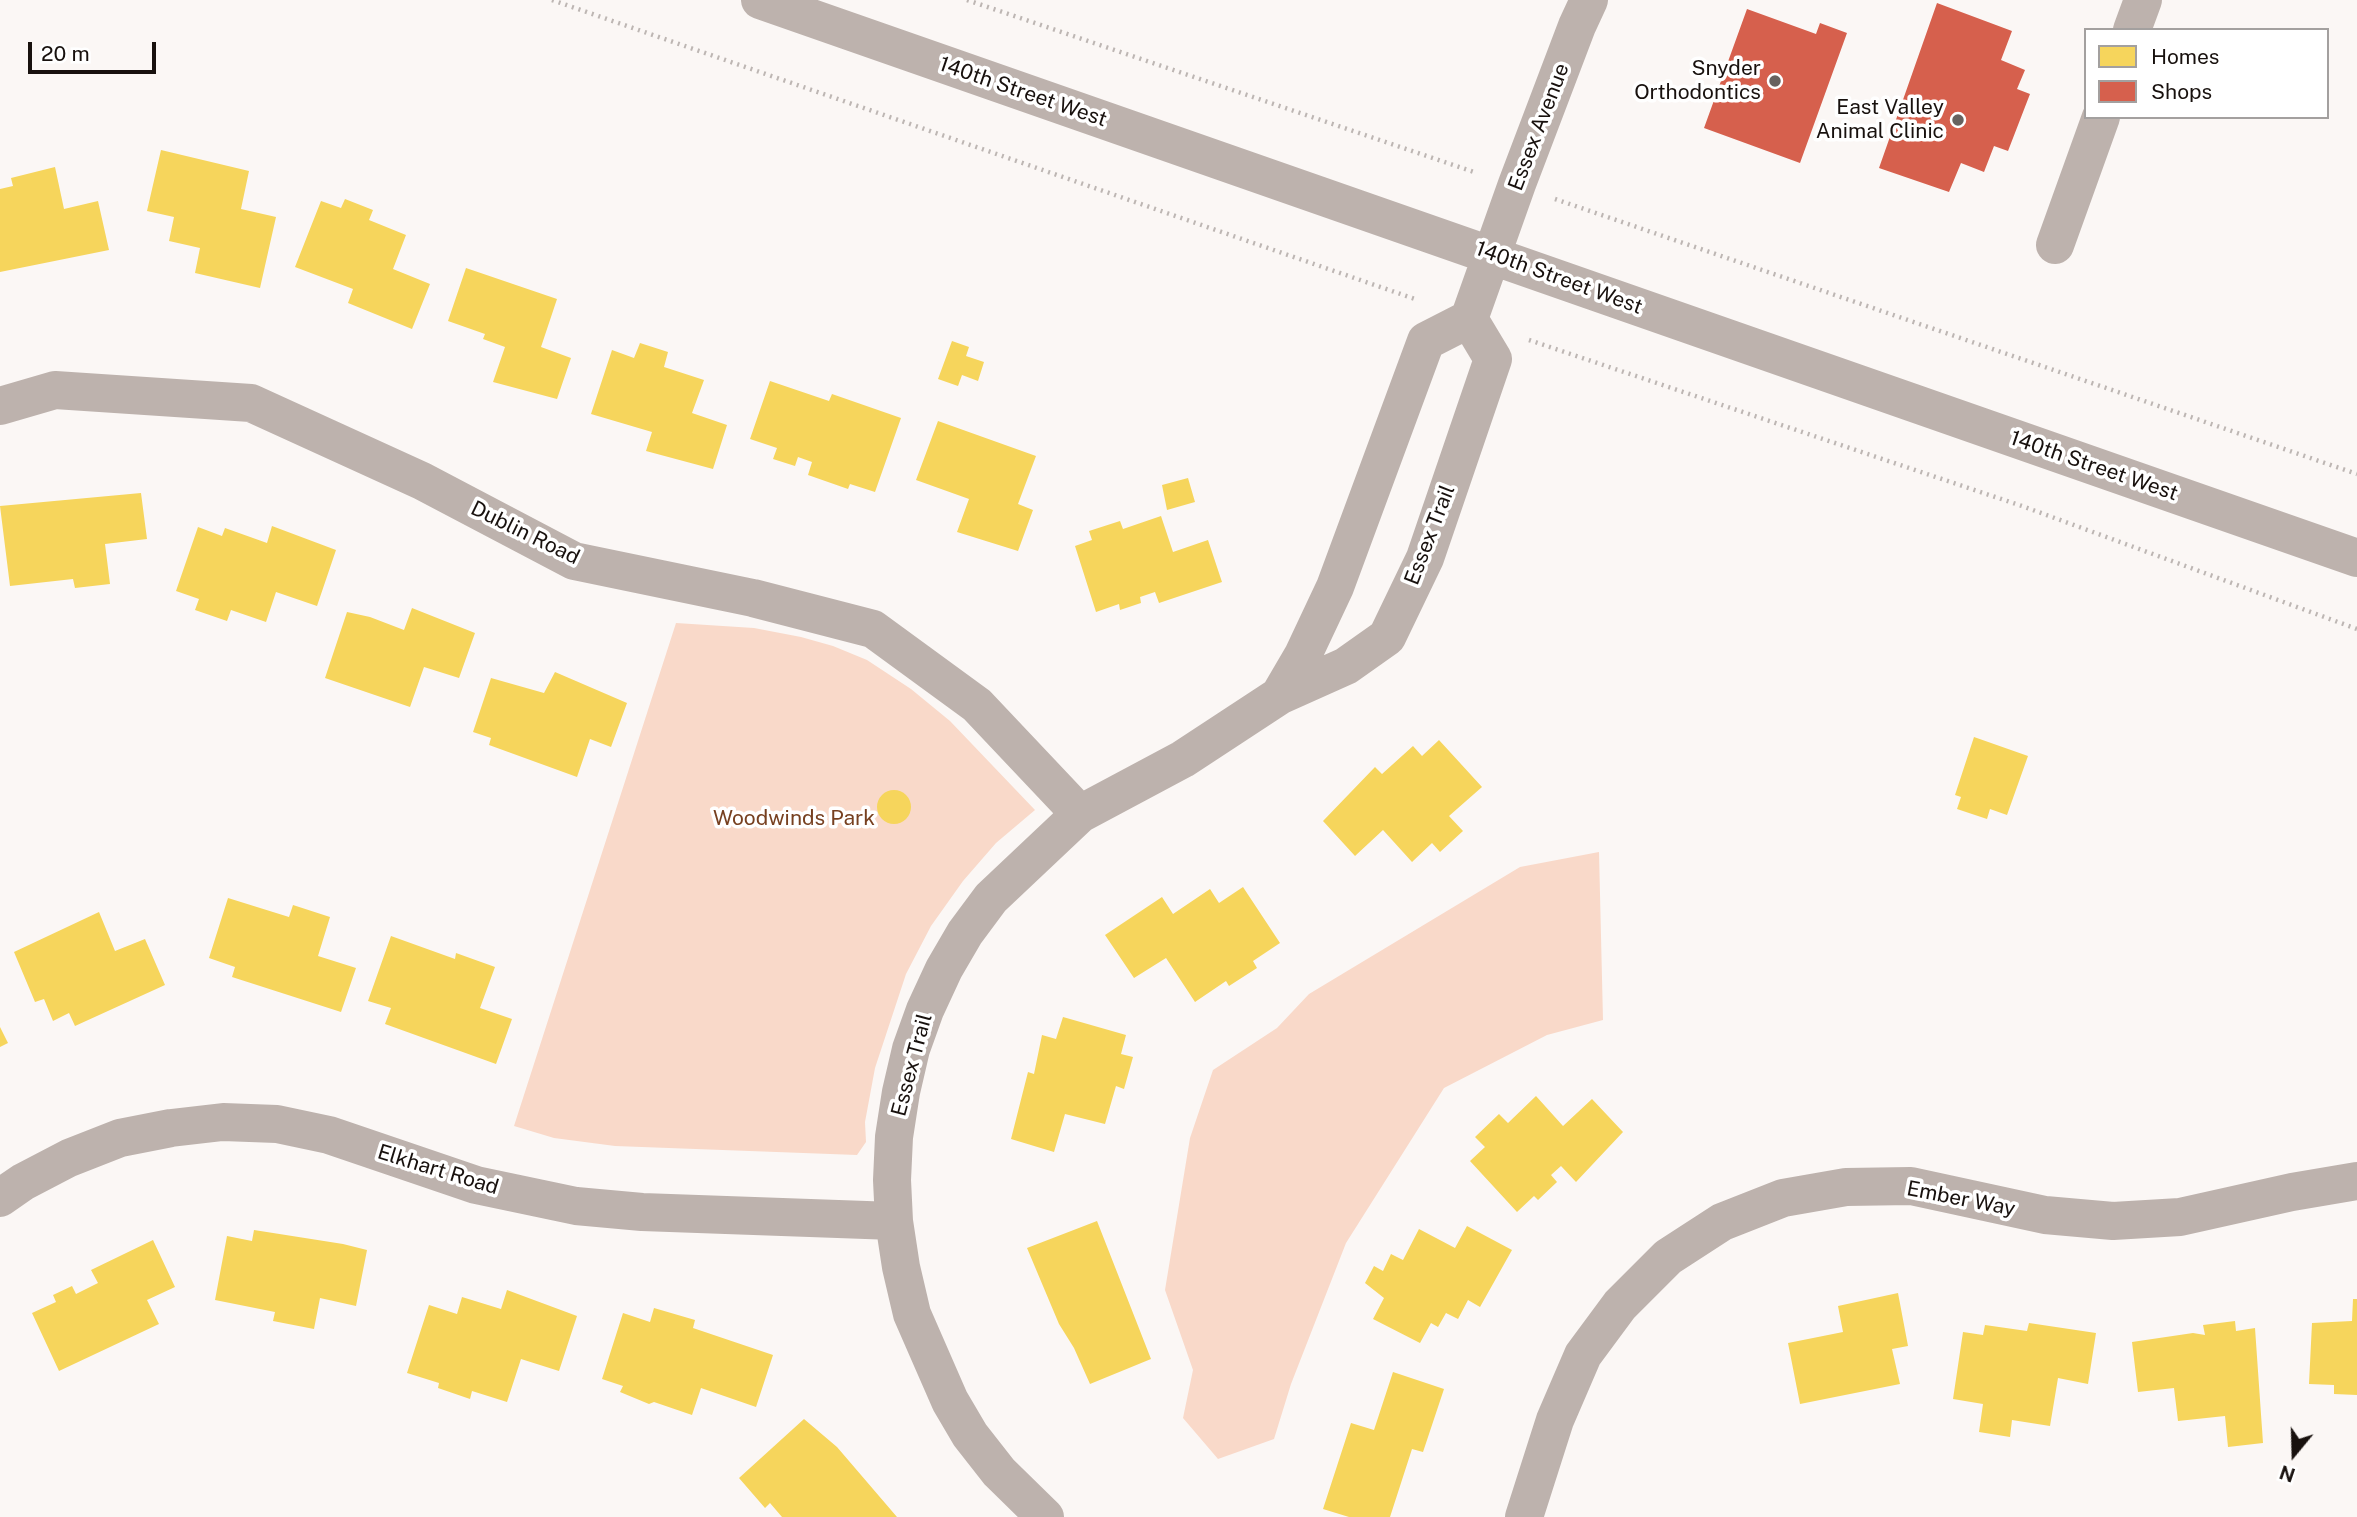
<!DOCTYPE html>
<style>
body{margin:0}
#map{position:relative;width:2357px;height:1517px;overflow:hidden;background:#fbf7f5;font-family:"Public Sans",sans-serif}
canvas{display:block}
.legend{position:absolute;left:2084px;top:28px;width:245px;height:91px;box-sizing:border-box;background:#fff;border:2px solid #a3a09f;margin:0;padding:9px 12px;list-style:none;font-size:21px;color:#18110e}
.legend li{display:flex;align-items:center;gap:14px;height:35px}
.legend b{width:35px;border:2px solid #a3a09f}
.north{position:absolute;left:2259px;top:1419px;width:70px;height:70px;-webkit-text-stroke:5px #fff;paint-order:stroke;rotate:199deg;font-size:19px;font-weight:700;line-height:28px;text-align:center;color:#18110e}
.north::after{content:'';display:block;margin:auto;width:24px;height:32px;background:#18110e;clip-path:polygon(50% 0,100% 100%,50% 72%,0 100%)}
.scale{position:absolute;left:28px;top:42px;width:128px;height:32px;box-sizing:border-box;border:4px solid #18110e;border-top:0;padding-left:9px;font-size:21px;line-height:24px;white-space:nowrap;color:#18110e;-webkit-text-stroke:5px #fff;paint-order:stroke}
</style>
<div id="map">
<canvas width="2357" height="1517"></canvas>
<ul class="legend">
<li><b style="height:19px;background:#f6d55c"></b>Homes</li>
<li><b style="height:19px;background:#d6604d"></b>Shops</li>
</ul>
<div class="north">N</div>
<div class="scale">20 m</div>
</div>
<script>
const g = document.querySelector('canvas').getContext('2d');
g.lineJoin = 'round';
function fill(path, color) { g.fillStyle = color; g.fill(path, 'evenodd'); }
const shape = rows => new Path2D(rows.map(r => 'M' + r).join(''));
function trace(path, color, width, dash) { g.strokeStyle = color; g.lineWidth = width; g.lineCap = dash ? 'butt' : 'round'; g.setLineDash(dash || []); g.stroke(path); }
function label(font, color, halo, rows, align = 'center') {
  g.font = font + ' "Public Sans",sans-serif'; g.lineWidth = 7; g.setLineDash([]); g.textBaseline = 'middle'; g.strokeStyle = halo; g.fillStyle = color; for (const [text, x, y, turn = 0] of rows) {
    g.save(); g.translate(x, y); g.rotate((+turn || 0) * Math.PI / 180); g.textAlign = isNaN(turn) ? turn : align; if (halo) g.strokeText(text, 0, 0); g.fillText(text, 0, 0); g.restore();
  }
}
fill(shape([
 [676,623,754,628,801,637,833,646,867,660,911,689,950,721,1035,810,996,843,963,881,931,926,906,974,875,1068,865,1122,866,1142,857,1155,615,1146,554,1138,514,1126],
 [1599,852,1603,1020,1547,1035,1444,1088,1346,1243,1291,1384,1274,1439,1218,1459,1183,1418,1193,1370,1165,1290,1190,1138,1213,1070,1277,1028,1309,994,1520,867]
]), '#f9d9c9');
fill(shape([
 [161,150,249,171,241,209,276,217,260,288,195,273,200,248,169,241,174,217,147,211],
 [55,167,64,209,98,201,109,250,0,272,0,189,13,186,11,178],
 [345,199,373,210,369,220,406,235,393,269,430,284,412,329,348,303,353,289,295,267,321,201,341,208],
 [466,268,557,299,541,347,571,358,557,399,493,382,505,347,483,339,485,334,448,321],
 [952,341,969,347,966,356,984,362,978,381,962,375,958,386,938,379],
 [640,343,668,352,664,367,704,380,692,413,727,425,713,469,646,451,652,432,591,414,612,350,634,358],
 [770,381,829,401,832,394,901,418,875,492,850,484,848,489,808,475,812,462,798,457,795,466,773,459,777,448,750,439],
 [938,421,1036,456,1018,504,1033,510,1018,551,957,532,969,499,916,480],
 [1188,478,1195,502,1167,510,1162,485],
 [141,493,147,539,105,544,110,584,75,588,73,579,10,586,0,506],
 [1161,516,1173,552,1208,540,1222,582,1159,603,1155,592,1140,597,1141,603,1120,610,1119,604,1096,612,1075,546,1092,540,1089,531,1120,521,1123,529],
 [272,526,336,550,317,606,276,592,266,622,231,610,227,621,195,610,199,599,176,591,198,527,222,536,225,528,267,543],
 [412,608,475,633,459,678,424,667,410,707,325,678,347,612,370,617,404,630],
 [555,672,627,703,611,747,590,739,577,777,489,745,491,738,473,732,491,678,544,693],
 [1974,737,2028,756,2007,815,1990,809,1987,819,1957,809,1961,797,1955,795],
 [1439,740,1482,787,1449,816,1463,831,1440,852,1432,843,1412,862,1383,830,1355,856,1323,821,1375,767,1382,774,1413,746,1422,756],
 '877 807a17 17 0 1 1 34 0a17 17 0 1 1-34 0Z',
 [1243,887,1280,943,1253,961,1257,968,1229,986,1226,981,1195,1002,1166,958,1134,978,1105,935,1162,897,1173,914,1210,889,1219,903],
 [228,898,289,917,293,905,330,917,318,956,356,968,341,1012,232,977,235,967,209,958],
 [99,912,115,951,145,939,165,985,75,1026,69,1013,53,1021,44,999,35,1002,14,952],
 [391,936,455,959,456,953,495,967,480,1008,512,1019,496,1064,385,1024,391,1008,368,1001],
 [1063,1017,1126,1035,1121,1054,1133,1057,1124,1089,1116,1086,1105,1124,1065,1114,1054,1152,1011,1139,1028,1072,1034,1074,1042,1035,1056,1039],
 [0,1027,8,1043,0,1047],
 [1536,1096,1563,1126,1592,1099,1623,1132,1576,1182,1561,1166,1551,1175,1557,1182,1538,1200,1534,1196,1517,1212,1470,1161,1485,1147,1475,1137,1499,1114,1508,1123],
 [1097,1221,1151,1359,1090,1384,1074,1348,1059,1324,1027,1248],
 [1467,1226,1512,1250,1480,1307,1468,1300,1458,1319,1446,1313,1438,1327,1431,1323,1420,1343,1373,1319,1384,1298,1365,1283,1374,1266,1383,1271,1391,1254,1403,1260,1419,1229,1455,1248],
 [254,1230,343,1244,367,1250,356,1306,320,1298,314,1329,273,1321,275,1312,215,1300,227,1236,252,1241],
 [153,1240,175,1287,147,1300,159,1324,59,1371,32,1313,56,1302,53,1295,72,1286,76,1294,98,1283,91,1270],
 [507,1290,577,1316,559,1371,521,1359,507,1402,472,1391,470,1399,438,1388,439,1383,407,1373,429,1305,457,1314,462,1297,501,1309],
 [1898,1293,1908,1346,1892,1349,1900,1384,1800,1404,1788,1343,1843,1332,1838,1306],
 [2353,1299,2357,1299,2357,1395,2334,1394,2334,1385,2309,1384,2312,1323,2352,1321],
 [654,1308,695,1320,693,1328,773,1355,756,1407,701,1388,692,1415,654,1402,649,1404,620,1392,623,1386,602,1379,623,1313,650,1322],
 [2235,1321,2236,1331,2255,1328,2263,1443,2228,1447,2225,1416,2178,1421,2174,1388,2138,1392,2132,1342,2193,1333,2205,1335,2203,1325],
 [2029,1323,2096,1333,2088,1384,2058,1378,2050,1426,2012,1420,2010,1437,1979,1432,1983,1404,1953,1399,1963,1332,1983,1335,1985,1325,2027,1331],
 [1393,1372,1444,1389,1423,1452,1412,1449,1390,1517,1349,1517,1323,1509,1351,1423,1374,1430],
 [804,1419,837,1447,897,1517,782,1517,770,1503,765,1508,739,1478]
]), '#f6d55c');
fill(shape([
 [1937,3,2012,31,2001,60,2025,70,2017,89,2030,94,2008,151,1994,146,1984,172,1961,163,1949,192,1879,168],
 [1747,9,1816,34,1820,23,1847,33,1800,163,1704,128]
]), '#d6604d');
trace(shape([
 [552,0,1415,299],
 [967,0,1477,173],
 [1555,199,2357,474],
 [1529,340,2022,506,2357,629]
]), '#bdb6b3', 4.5, [2, 5]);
trace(shape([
 [760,0,2357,558],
 [2132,30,2143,0],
 [2055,245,2101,117],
 [0,406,55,390,251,403,422,481,574,561,753,598,873,629,977,705,1080,814],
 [1279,696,1303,655,1335,587,1426,341,1469,319,1517,184,1577,26,1589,0],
 [0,1198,23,1182,69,1158,120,1138,171,1128,223,1122,277,1124,329,1135,476,1185,576,1206,642,1212,894,1221],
 [1045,1517,999,1472,970,1435,950,1401,912,1314,901,1267,894,1221,892,1180,894,1137,901,1092,911,1049,925,1010,944,969,965,933,991,898,1080,814,1183,759,1279,696,1346,666,1387,637,1425,558,1493,359,1469,319],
 [1524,1517,1555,1420,1583,1355,1620,1305,1668,1257,1722,1222,1783,1198,1846,1187,1911,1186,2045,1215,2113,1221,2180,1217,2292,1192,2357,1181]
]), '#bdb2ad', 38);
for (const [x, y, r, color] of [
 [1775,81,7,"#67625f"],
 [1958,120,7,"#67625f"]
]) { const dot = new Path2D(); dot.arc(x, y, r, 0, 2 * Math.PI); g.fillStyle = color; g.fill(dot); trace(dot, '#fff', 2.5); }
label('21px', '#18110e', '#fff', [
 ["Snyder",1761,69],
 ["Orthodontics",1761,93],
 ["East Valley",1944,108],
 ["Animal Clinic",1944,132]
], 'right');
label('21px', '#18110e', '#fff', [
 ["140th Street West",1023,92,19],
 ["Essex Avenue",1539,127,-69],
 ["140th Street West",1559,278,20],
 ["140th Street West",2094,466,19],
 ["Dublin Road",525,533,26],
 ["Essex Trail",1430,535,-69],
 ["Essex Trail",912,1065,-75],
 ["Elkhart Road",438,1170,17],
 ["Ember Way",1961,1199,11]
]);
label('21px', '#774020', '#fff', [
 ["Woodwinds Park",794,819]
]);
</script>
